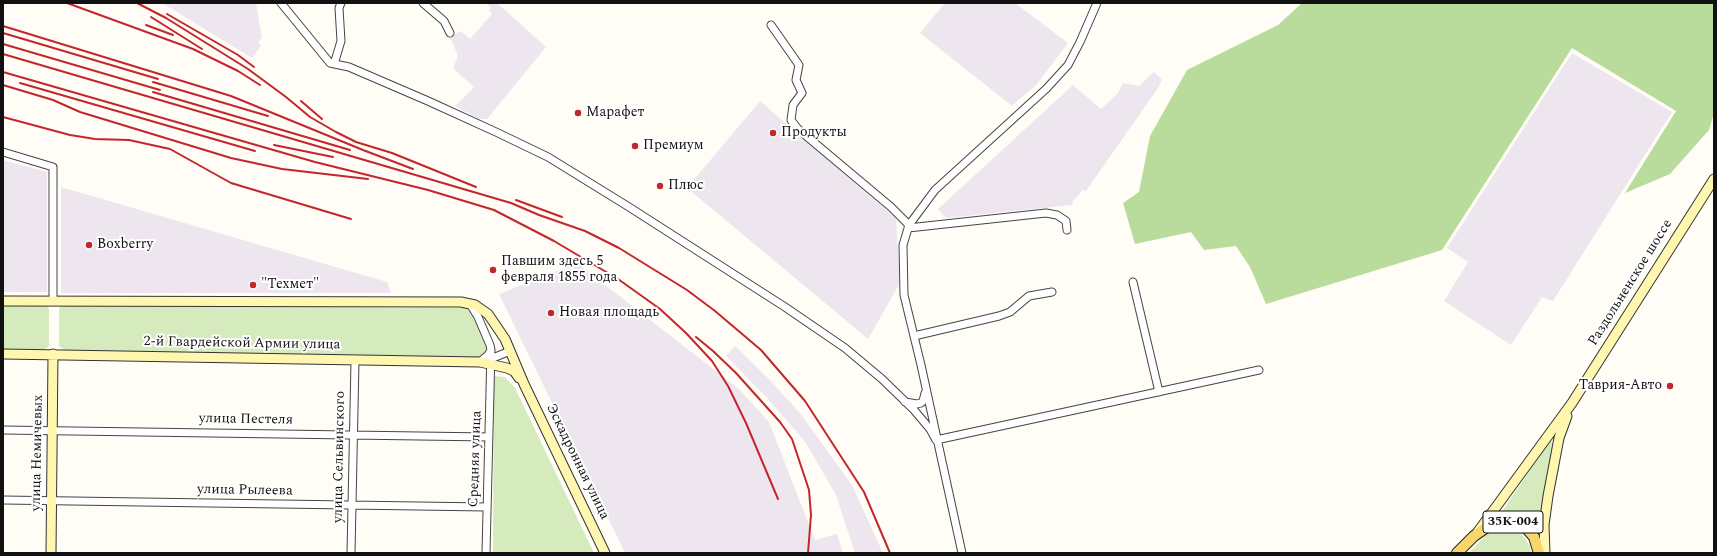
<!DOCTYPE html>
<meta charset="utf-8">
<style>
body{margin:0}
#map{position:relative;width:1717px;height:556px;overflow:hidden;background:#fffdf5;font-family:Spectral,serif}
canvas{display:block}
.frame{position:absolute;inset:0;border:4px solid #111;pointer-events:none}
</style>
<div id="map">
<canvas width="1717" height="556"></canvas>
<div class="frame"></div>
</div>
<script>
const g = document.querySelector('canvas').getContext('2d');
g.lineJoin = 'round';
function fill(path, color) { g.fillStyle = color; g.fill(path, 'evenodd'); }
const shape = rows => new Path2D(rows.map(r => 'M' + r).join(''));
function trace(path, color, width, dash) { g.strokeStyle = color; g.lineWidth = width; g.lineCap = dash ? 'butt' : 'round'; g.setLineDash(dash || []); g.stroke(path); }
function label(font, color, halo, rows, align = 'center') {
  g.font = font + ' Spectral,serif'; g.lineWidth = 4; g.setLineDash([]); g.textBaseline = 'middle'; g.strokeStyle = halo; g.fillStyle = color; for (const [text, x, y, turn = 0] of rows) {
    g.save(); g.translate(x, y); g.rotate((+turn || 0) * Math.PI / 180); g.textAlign = isNaN(turn) ? turn : align; if (halo) g.strokeText(text, 0, 0); g.fillText(text, 0, 0); g.restore();
  }
}
fill(shape([
 [162,3,256,3,262,38,258,42,261,46,252,58],
 [486,3,497,3,546,47,487,119,479,119,455,106,474,87,453,68,458,56,450,37,461,31,470,39,492,14,489,11,491,8],
 [945,3,1015,3,1068,43,1037,84,1012,106,920,33],
 [1572,53,1672,112,1553,301,1542,297,1511,345,1444,301,1468,262,1447,248],
 [1154,72,1162,80,1158,88,1086,191,1083,190,1073,201,1072,205,946,218,938,209,1073,85,1101,109,1118,93,1123,83,1139,86],
 [760,101,896,219,900,283,868,339,687,188],
 [3,160,47,172,47,292,3,292],
 [61,187,387,282,391,293,61,293],
 [577,263,739,389,769,422,815,540,837,534,843,553,625,553,499,294],
 [735,346,768,378,800,413,852,485,883,553,855,553,836,495,806,443,768,399,726,356]
]), '#eee6ef');
fill(shape([
 [3,305,45,305,49,308,49,346,44,350,3,350],
 [64,305,465,308,472,313,487,347,485,354,480,357,65,350,59,346,59,308],
 [494,376,505,377,515,388,594,553,493,553],
 [1550,441,1553,443,1538,538,1497,519],
 [1507,529,1520,532,1530,546,1531,553,1469,553,1489,532]
]), '#d5ebbd');
fill(shape([
 [1302,3,1714,3,1714,113,1709,130,1670,174,1625,193,1676,111,1572,48,1442,250,1266,304,1250,267,1236,246,1204,250,1191,232,1135,244,1123,203,1139,192,1150,136,1187,70,1278,25]
]), '#b9dc9c');
const street = shape([
 [281,3,330,63,349,67,428,101,496,132,548,157,629,207,785,307,845,348,882,379,914,410,930,429,936,440],
 [423,3,444,21,450,33],
 [771,25,799,65,796,80,802,93,793,105,791,120,798,129,891,207,909,225],
 [334,64,341,41,339,8,341,3],
 [3,152,53,167,53,301],
 [908,228,1046,213,1057,215,1066,221,1067,230],
 [1133,282,1159,392],
 [470,304,478,317,490,345,491,350,488,355,480,362],
 [914,336,999,316,1010,312,1029,296,1052,292],
 [488,360,510,351],
 [905,402,917,404,921,403,923,401,925,393],
 [3,430,489,437],
 [936,440,1259,370],
 [3,500,487,507],
 [351,553,355,361],
 [486,553,491,350],
 [962,553,921,365,904,295,903,245,909,225,935,190,1046,89,1068,65,1080,42,1097,3]
]);
const secondary = shape([
 [3,301,461,302,475,305,488,314,505,339,524,384,605,553],
 [3,354,480,362,507,368,514,371,519,378],
 [1477,533,1572,403,1714,179],
 [51,553,53,354],
 [1545,553,1544,525,1548,496,1559,438,1567,416]
]);
const primary = shape([
 [1457,553,1474,536,1487,527,1500,522,1509,521,1519,524,1528,530,1534,537,1539,553]
]);
trace(street, '#444', 9);
trace(secondary, '#333', 11);
trace(primary, '#222', 12);
trace(street, '#fff', 7);
trace(secondary, '#fff6b0', 9);
trace(primary, '#f9d66b', 10);
trace(shape([
 [67,3,193,49,238,71,260,85],
 [137,3,166,18,248,69,286,97,310,117,336,132,356,142,392,153,476,187],
 [167,14,238,55,254,67],
 [151,17,202,49],
 [146,25,173,35],
 [3,26,231,96,363,150,413,169],
 [3,33,158,79],
 [3,44,160,90],
 [3,54,511,203,539,215,585,231,619,248,687,290,715,311,761,350,805,401,864,492,890,553],
 [3,72,315,162,428,190,494,210,554,241,618,279,660,309,686,333,712,361,728,386,746,423,778,499],
 [153,82,268,116],
 [20,83,255,151],
 [3,85,53,100,80,112,231,158,282,169,368,179],
 [153,92,350,150],
 [301,101,322,119],
 [3,117,70,135,95,139,129,140,170,149,231,183,351,219],
 [274,145,333,157],
 [516,200,562,217],
 [696,337,713,351,736,373,780,422,792,439,809,490,811,515,808,553]
]), '#c4262e', 2);
for (const [x, y, r, color] of [
 [578,113,4,"#c4262e"],
 [773,133,4,"#c4262e"],
 [635,146,4,"#c4262e"],
 [660,186,4,"#c4262e"],
 [89,245,4,"#c4262e"],
 [493,270,4,"#c4262e"],
 [253,285,4,"#c4262e"],
 [551,313,4,"#c4262e"],
 [1670,386,4,"#c4262e"]
]) { const dot = new Path2D(); dot.arc(x, y, r, 0, 2 * Math.PI); g.fillStyle = color; g.fill(dot); trace(dot, '#fff', 1.5); }
for (const [x, y, w] of [
 [1513,522,60]
]) { const box = new Path2D(); box.roundRect(x - w / 2, y - 11, w, 22, 3); g.fillStyle = '#fff'; g.fill(box); trace(box, '#111', 1); }
label('bold 13px', '#111', null, [
 ["35К-004",1513,522]
]);
label('14px', '#111', '#fff', [
 ["Марафет",586,113],
 ["Продукты",781,133],
 ["Премиум",643,146],
 ["Плюс",668,186],
 ["Boxberry",97,245],
 ["Павшим здесь 5",501,262],
 ["февраля 1855 года",501,278],
 ["\"Техмет\"",261,285],
 ["Новая площадь",559,313],
 ["Таврия-Авто",1662,386,"right"]
], 'left');
label('14px', '#111', '#fff', [
 ["Раздольненское шоссе",1631,283,-58],
 ["2-й Гвардейской Армии улица",242,344,1],
 ["улица Пестеля",246,420,1],
 ["улица Немичевых",38,453,-89],
 ["улица Сельвинского",340,457,-89],
 ["Средняя улица",476,459,-88],
 ["Эскадронная улица",577,462,64],
 ["улица Рылеева",245,491,1]
]);
</script>
